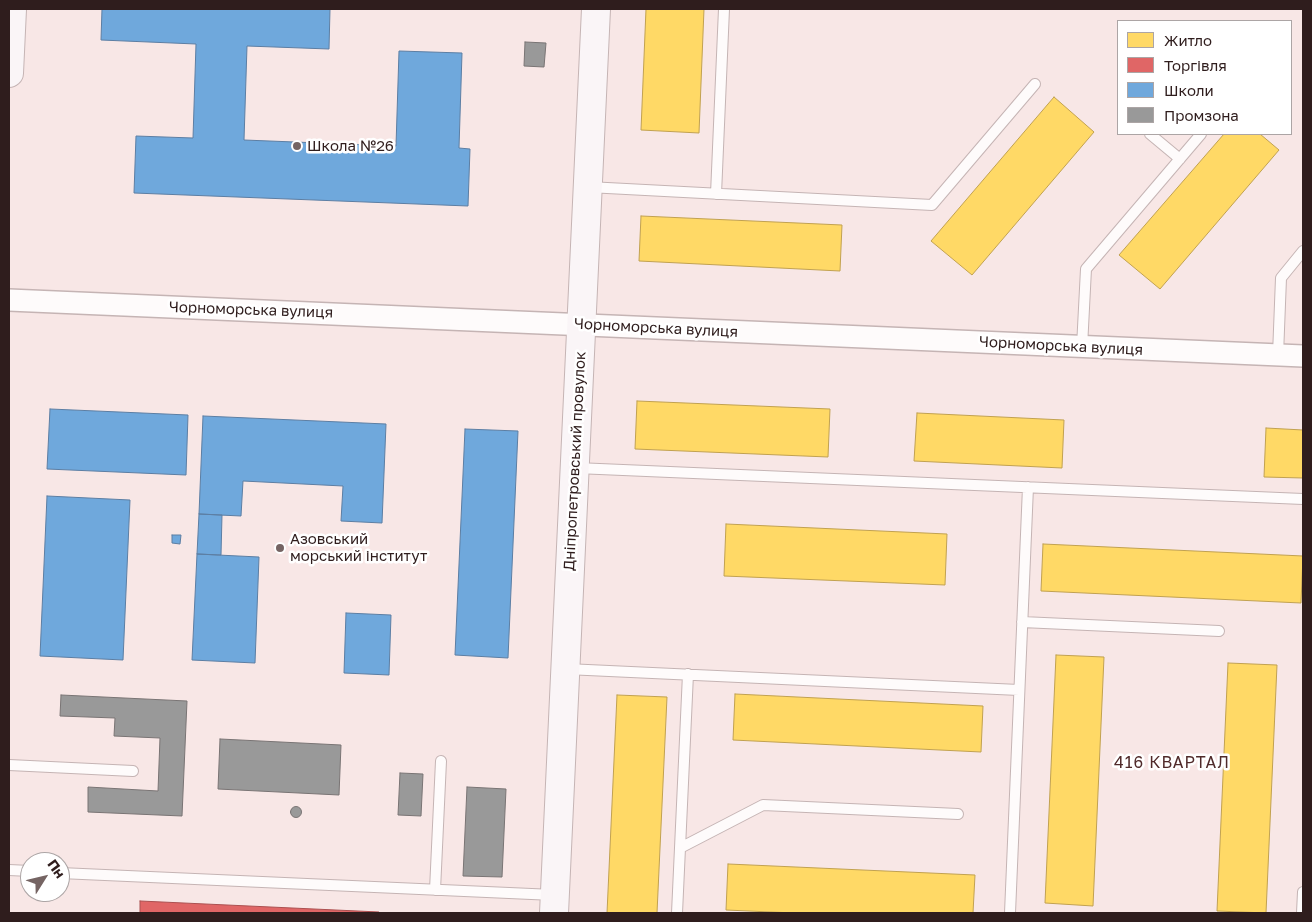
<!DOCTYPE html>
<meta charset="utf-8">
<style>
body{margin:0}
#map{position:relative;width:1312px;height:922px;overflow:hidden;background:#f8e7e6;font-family:"Golos Text",sans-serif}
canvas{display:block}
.frame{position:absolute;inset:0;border:10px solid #2f1d1d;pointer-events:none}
.legend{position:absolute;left:1117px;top:20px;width:175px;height:115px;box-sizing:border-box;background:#fff;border:1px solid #aca5a5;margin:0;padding:6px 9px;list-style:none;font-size:15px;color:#2f1d1d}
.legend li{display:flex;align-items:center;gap:10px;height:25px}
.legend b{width:25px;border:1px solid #aca5a5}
.north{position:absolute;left:20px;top:852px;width:50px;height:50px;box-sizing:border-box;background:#fff;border:1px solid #aca5a5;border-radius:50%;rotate:54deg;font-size:14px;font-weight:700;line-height:20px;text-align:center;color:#2f1d1d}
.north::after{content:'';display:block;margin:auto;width:18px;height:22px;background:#756463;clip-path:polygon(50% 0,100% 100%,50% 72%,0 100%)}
</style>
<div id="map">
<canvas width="1312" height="922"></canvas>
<div class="frame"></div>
<ul class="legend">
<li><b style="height:14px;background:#ffd966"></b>Житло</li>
<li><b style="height:14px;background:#e06666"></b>Торгівля</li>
<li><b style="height:14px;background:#6fa8dc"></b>Школи</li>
<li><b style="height:14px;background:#999"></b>Промзона</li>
</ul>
<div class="north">Пн</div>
</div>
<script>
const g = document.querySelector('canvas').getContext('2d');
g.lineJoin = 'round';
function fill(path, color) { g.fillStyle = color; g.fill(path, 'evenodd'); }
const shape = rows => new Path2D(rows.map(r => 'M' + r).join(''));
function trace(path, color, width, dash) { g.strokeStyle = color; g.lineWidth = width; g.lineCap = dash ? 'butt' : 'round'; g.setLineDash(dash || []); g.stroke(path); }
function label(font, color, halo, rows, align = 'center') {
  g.font = font + ' "Golos Text",sans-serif'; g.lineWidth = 5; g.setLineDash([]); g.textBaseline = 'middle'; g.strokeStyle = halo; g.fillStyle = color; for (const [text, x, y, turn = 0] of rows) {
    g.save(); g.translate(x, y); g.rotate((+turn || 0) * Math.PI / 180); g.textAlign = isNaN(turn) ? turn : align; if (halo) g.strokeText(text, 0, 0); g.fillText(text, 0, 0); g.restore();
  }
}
const homes = shape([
 [646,9,704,9,699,133,641,130,646,9],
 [1054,97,1094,132,972,275,931,241,1054,97],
 [1224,134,1260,134,1279,150,1160,289,1119,255,1224,134],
 [641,216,842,225,840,271,639,261,641,216],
 [637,401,830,409,828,457,635,449,637,401],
 [917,413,1064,420,1062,468,914,461,917,413],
 [1266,428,1303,430,1303,478,1264,477,1266,428],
 [726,524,947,534,945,585,724,576,726,524],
 [1043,544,1303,556,1301,603,1041,591,1043,544],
 [1056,655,1104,657,1093,906,1045,903,1056,655],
 [1228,663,1277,665,1266,913,1217,911,1228,663],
 [735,694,983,706,981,752,733,740,735,694],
 [617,695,667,697,657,913,607,913,617,695],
 [728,864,975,875,973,913,794,913,726,910,728,864]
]);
fill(homes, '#ffd966');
trace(homes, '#c1a150', 1);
const shops = shape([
 [140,901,379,912,379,913,140,913,140,901]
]);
fill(shops, '#e06666');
trace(shops, '#ab5050', 1);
const schools = shape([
 [102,9,330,9,329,49,247,46,244,140,396,146,399,51,462,53,459,148,470,149,468,206,134,193,136,136,193,138,196,44,101,40,102,9],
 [50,409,188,415,186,475,47,469,50,409],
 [203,416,386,424,382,523,341,521,343,486,243,481,241,516,199,514,203,416],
 [465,429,518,431,508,658,455,655,465,429],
 [47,496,130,500,123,660,40,656,47,496],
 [199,514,222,515,221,555,197,554,199,514],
 [172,535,181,535,180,544,172,543,172,535],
 [197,554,259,557,255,663,192,660,197,554],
 [346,613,391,615,389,675,344,673,346,613]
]);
fill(schools, '#6fa8dc');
trace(schools, '#5c7ea3', 1);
const industry = shape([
 [525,42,546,43,544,67,524,66,525,42],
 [61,695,187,701,182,816,88,812,88,787,158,791,160,738,114,736,115,718,60,716,61,695],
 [220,739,341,745,339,795,218,789,220,739],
 [400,773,423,774,421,816,398,815,400,773],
 [467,787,506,789,502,877,463,876,467,787],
 '290.5 812a5.5 5.5 0 1 1 11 0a5.5 5.5 0 1 1-11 0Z'
]);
fill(industry, '#999');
trace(industry, '#797474', 1);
const service = shape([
 [1150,134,1180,159],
 [588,187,932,205,1035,84],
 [716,194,724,9],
 [1082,347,1086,269,1201,134],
 [1278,355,1281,278,1303,251],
 [576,468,1303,499],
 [1022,622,1219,631],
 [566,669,1019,690],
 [9,765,133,771],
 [680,848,763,805,958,814],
 [9,870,30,871],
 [60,873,554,895],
 [435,890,441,761],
 [677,913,688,674],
 [1010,913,1028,487],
 [1302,913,1303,892]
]);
const minor = shape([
 [9,300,1303,356]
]);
const secondary = shape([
 [9,73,12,9],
 [554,913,596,9]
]);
trace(service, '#c5b4b4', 12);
trace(minor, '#c5b4b4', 24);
trace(secondary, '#c5b4b4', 30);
trace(service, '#fefbfb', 10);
trace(minor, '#fefbfb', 21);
trace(secondary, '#faf5f7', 28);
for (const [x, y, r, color] of [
 [297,146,5,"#756463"],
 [280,548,5,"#756463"]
]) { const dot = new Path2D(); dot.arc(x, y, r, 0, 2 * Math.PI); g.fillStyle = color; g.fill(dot); trace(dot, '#fff', 2); }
label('15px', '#2f1d1d', '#fff', [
 ["Школа №26",307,146],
 ["Азовський",290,539],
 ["морський інститут",290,556]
], 'left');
label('15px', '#2f1d1d', '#fff', [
 ["Чорноморська вулиця",251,310,2],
 ["Чорноморська вулиця",656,328,3],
 ["Чорноморська вулиця",1061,346,3],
 ["Дніпропетровський провулок",575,461,-87]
]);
g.letterSpacing = '1px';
label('16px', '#502a2a', '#fff', [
 ["416 КВАРТАЛ",1172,763]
]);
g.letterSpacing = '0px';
</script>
